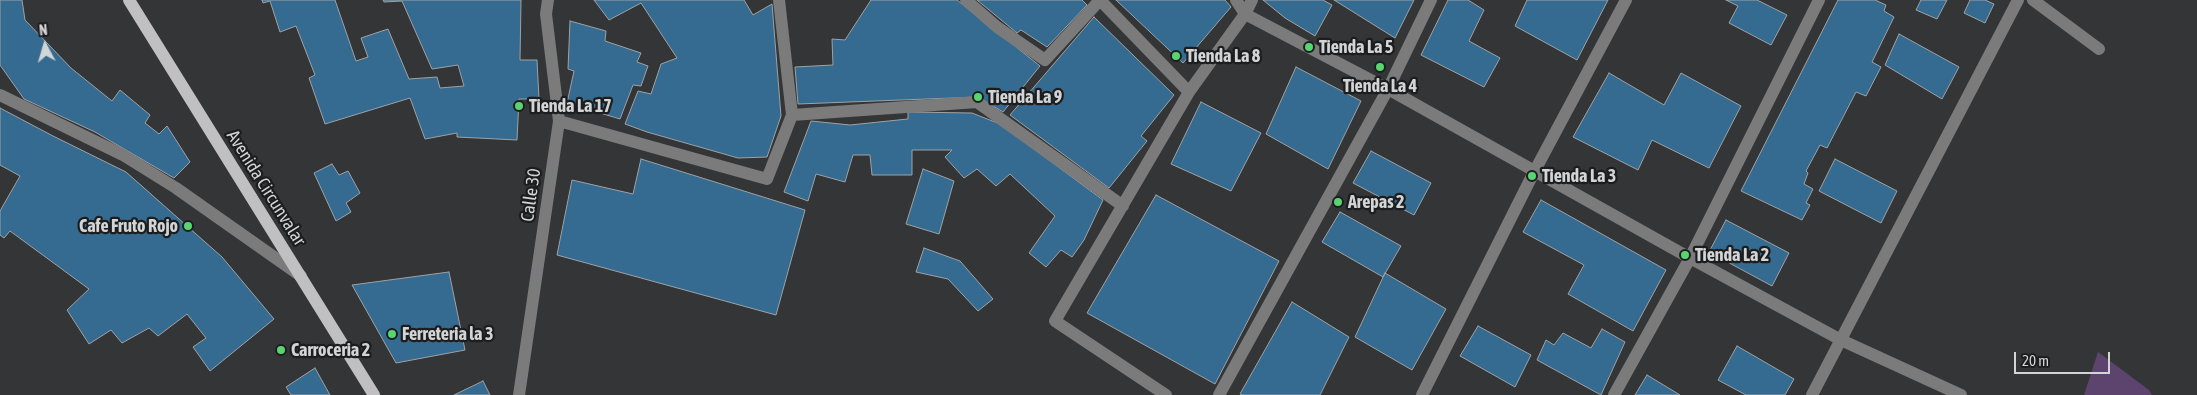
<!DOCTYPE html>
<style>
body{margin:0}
#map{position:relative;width:2197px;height:395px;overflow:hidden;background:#343537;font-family:"Asap Condensed",sans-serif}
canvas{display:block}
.north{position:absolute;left:20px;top:20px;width:50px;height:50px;-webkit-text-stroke:4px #1c1d1e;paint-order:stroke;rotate:354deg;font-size:14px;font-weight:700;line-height:20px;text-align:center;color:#d3d4d5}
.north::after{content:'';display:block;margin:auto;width:18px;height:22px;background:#d3d4d5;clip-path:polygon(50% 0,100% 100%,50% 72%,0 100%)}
.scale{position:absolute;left:2014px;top:352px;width:96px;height:22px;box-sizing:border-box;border:2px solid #d3d4d5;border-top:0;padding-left:6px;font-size:15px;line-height:18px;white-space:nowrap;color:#d3d4d5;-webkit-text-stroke:4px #1c1d1e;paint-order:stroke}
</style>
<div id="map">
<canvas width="2197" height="395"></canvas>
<div class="north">N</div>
<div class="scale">20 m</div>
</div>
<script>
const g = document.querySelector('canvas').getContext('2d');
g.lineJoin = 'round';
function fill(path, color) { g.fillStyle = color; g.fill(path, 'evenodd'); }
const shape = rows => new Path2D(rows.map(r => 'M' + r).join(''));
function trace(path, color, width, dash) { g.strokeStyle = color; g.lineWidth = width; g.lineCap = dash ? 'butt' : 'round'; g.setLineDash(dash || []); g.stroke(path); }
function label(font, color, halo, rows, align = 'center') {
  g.font = font + ' "Asap Condensed",sans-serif'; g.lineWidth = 4.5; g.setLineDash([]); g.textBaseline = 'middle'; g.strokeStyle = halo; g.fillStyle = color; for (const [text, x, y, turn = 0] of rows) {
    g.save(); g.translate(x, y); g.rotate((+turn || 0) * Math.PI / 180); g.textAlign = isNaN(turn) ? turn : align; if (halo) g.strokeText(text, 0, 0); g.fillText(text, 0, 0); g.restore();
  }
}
fill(shape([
 [2098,352,2149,390,2152,395,2084,395]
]), '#5d446e');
const building = shape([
 [0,0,22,0,25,20,71,68,112,101,120,90,150,115,145,123,159,134,167,126,190,162,174,178,95,132,24,99,0,65,0,0],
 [262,0,335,0,356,61,368,57,361,38,388,29,409,79,437,77,440,88,464,86,458,65,432,69,402,1,384,2,383,0,521,0,520,60,537,60,539,99,519,99,517,140,457,137,457,133,425,139,410,98,325,124,309,78,315,75,296,26,280,32,270,1,263,3,262,0],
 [594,0,744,0,753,15,772,4,781,116,767,157,738,158,647,132,625,124,638,91,651,94,661,64,677,58,641,3,609,20,594,0],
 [871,0,957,0,1040,66,1003,112,978,97,798,104,795,67,833,65,832,39,845,40,871,0],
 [977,0,1082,0,1087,5,1047,47,1021,30,1017,33,977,0],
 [1116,0,1225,0,1231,7,1183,63,1116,0],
 [1263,0,1323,0,1332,5,1315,36,1285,18,1263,0],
 [1334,0,1414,0,1395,38,1334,0],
 [1448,0,1468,0,1484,10,1469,41,1500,58,1484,87,1421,55,1448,0],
 [1527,0,1608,0,1577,60,1515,26,1527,0],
 [1726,0,1757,0,1787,15,1771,45,1729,23,1738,6,1726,0],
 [1838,0,1875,0,1886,5,1884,11,1894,17,1872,62,1881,67,1866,96,1856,92,1827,148,1820,145,1806,171,1808,173,1804,184,1813,189,1806,203,1810,205,1802,220,1741,191,1838,0],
 [1921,0,1947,0,1937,19,1916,10,1921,0],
 [1970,0,1985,0,1994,4,1985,23,1964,13,1970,0],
 [1094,17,1174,95,1141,136,1147,141,1109,188,1010,115,1094,17],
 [570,21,606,31,605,41,641,53,637,62,648,66,641,86,633,85,620,119,567,103,574,71,568,69,570,21],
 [1899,34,1959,67,1942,99,1885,65,1899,34],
 [1296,67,1361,101,1328,169,1266,134,1296,67],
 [1609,73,1664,105,1681,73,1741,106,1709,168,1652,140,1638,170,1573,137,1609,73],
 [1201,102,1261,133,1231,191,1171,164,1201,102],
 [0,108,53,136,126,172,222,257,274,319,210,371,193,347,206,338,187,314,158,336,149,328,122,343,111,330,89,344,67,310,89,289,10,231,4,238,0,235,0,211,20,176,0,165,0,108],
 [908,112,972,113,1000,124,1103,200,1084,240,1072,257,1061,250,1046,267,1029,253,1055,216,1010,174,996,186,977,169,964,178,945,157,952,150,912,150,912,175,872,175,870,155,853,155,845,182,816,174,808,201,784,192,811,121,850,125,908,119,908,112],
 [1371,151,1431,183,1414,215,1353,183,1371,151],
 [641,159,805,210,776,315,557,255,572,180,633,194,641,159],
 [1835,159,1897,191,1881,223,1819,191,1835,159],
 [332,164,339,175,348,171,360,193,346,203,351,212,336,221,314,173,332,164],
 [923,169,954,181,939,234,906,224,923,169],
 [1156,195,1279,261,1215,384,1087,313,1156,195],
 [1541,200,1666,270,1633,331,1568,294,1584,265,1523,232,1541,200],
 [1340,212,1401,246,1383,277,1322,242,1340,212],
 [1726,220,1789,253,1772,286,1709,252,1726,220],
 [924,248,960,261,993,299,978,311,948,279,916,272,924,248],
 [449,272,465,350,396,363,352,285,449,272],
 [1385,273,1446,309,1412,370,1355,337,1385,273],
 [1292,302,1349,337,1320,395,1243,395,1240,394,1292,302],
 [1478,326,1531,355,1515,387,1460,356,1478,326],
 [1602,329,1625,342,1601,395,1537,360,1546,340,1554,345,1563,333,1591,348,1602,329],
 [1737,346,1794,379,1785,395,1746,395,1718,380,1737,346],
 [315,368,330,395,291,395,286,387,315,368],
 [1647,375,1680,395,1635,395,1647,375],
 [483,381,490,395,454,395,483,381]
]);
fill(building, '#356b90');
trace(building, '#9fa2a4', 1);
trace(shape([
 [779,0,792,115],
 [966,0,997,27,1045,60,1100,0,1189,92],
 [1236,0,1245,14,1388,89,1690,258,1841,340,1961,395],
 [2033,0,2099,49],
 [0,95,123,155,176,188,301,276],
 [559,121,767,179,792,115,977,102,1123,206],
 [519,395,559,121,546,14,548,0],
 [1166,395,1055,321,1189,92,1245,14,1252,0],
 [1219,395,1388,89,1431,0],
 [1422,395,1532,176,1626,0],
 [1614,395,1690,258,1819,0],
 [1812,395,2018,0]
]), '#7b7b7c', 12);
trace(shape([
 [129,0,374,395]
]), '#c0c0c2', 12);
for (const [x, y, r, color] of [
 [1309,47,5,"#58d570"],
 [1176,56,5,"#58d570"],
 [1380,67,5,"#58d570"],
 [978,97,5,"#58d570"],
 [519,106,5,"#58d570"],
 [1532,176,5,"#58d570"],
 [1338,202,5,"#58d570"],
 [188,226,5,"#58d570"],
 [1685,255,5,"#58d570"],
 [392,334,5,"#58d570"],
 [281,350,5,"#58d570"]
]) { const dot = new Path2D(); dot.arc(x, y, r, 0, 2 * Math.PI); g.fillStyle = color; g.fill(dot); trace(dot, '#1c1d1e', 2); }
label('bold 18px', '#d3d4d5', '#1c1d1e', [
 ["Tienda La 5",1319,47],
 ["Tienda La 8",1186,56],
 ["Tienda La 4",1380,86,"center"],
 ["Tienda La 9",988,97],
 ["Tienda La 17",529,106],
 ["Tienda La 3",1542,176],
 ["Arepas 2",1348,202],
 ["Cafe Fruto Rojo",178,226,"right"],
 ["Tienda La 2",1695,255],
 ["Ferreteria la 3",402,334],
 ["Carroceria 2",291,350]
], 'left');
label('18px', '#d3d4d5', '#1c1d1e', [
 ["Avenida Circunvalar",266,188,58],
 ["Calle 30",531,195,-82]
]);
</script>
